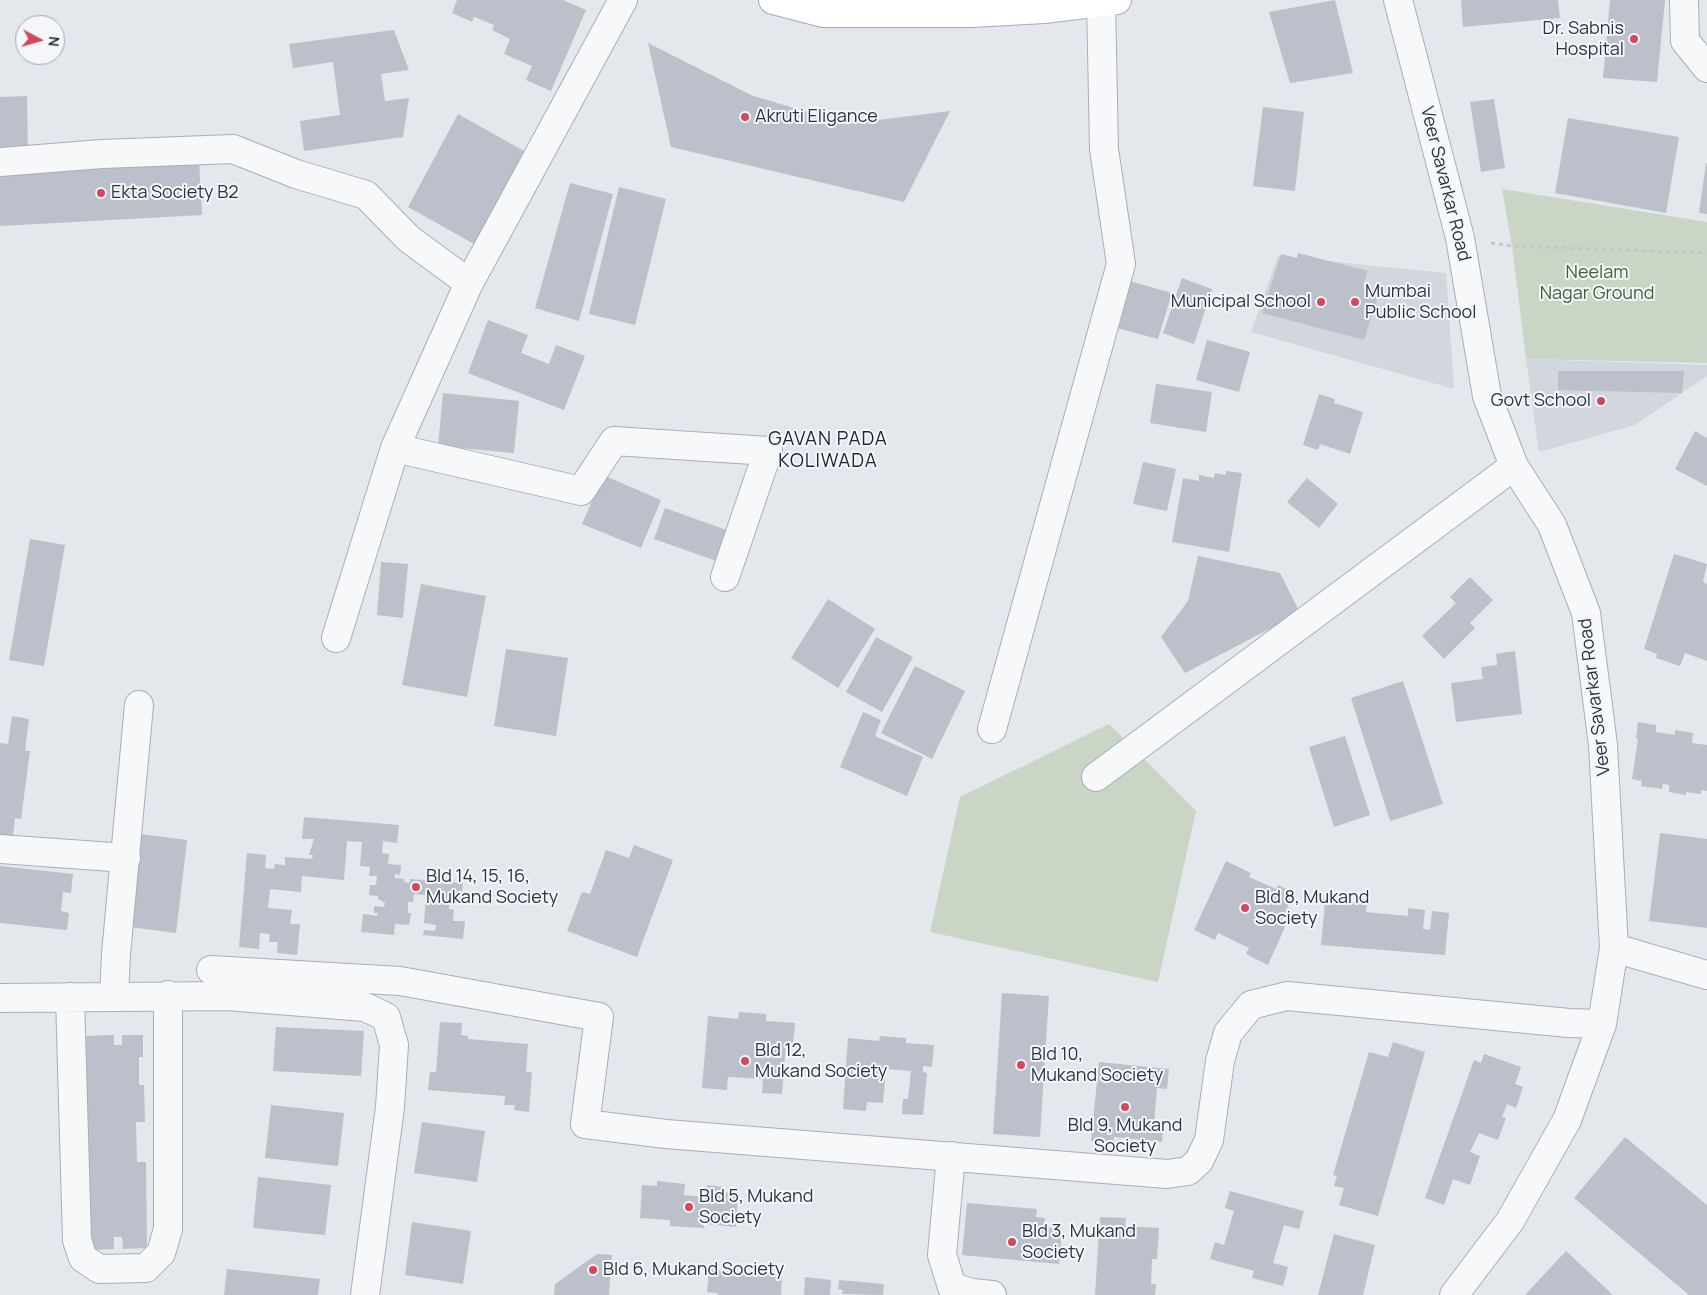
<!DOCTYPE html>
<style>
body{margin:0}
#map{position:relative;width:1707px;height:1295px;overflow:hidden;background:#e4e7ec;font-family:Manrope,sans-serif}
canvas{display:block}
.north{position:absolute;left:15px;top:15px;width:50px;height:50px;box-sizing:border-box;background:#f4f6f9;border:1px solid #a4a8b1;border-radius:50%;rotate:96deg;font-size:14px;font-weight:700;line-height:20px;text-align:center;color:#2b3445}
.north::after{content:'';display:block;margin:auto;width:18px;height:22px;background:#d1495b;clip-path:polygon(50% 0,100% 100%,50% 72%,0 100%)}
</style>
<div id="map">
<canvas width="1707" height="1295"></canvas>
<div class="north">N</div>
</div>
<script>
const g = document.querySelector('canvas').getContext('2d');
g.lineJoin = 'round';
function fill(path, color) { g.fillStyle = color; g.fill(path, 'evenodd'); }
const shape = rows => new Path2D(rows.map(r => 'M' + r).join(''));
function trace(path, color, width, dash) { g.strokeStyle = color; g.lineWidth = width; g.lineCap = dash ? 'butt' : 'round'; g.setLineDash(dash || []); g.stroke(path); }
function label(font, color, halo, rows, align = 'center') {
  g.font = font + ' Manrope,sans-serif'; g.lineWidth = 4; g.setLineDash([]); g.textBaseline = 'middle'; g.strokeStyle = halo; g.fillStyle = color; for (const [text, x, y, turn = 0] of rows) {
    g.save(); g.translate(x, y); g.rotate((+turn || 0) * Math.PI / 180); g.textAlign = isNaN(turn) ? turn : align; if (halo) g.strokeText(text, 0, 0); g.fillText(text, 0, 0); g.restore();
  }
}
fill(shape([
 [1278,256,1446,273,1454,389,1251,332],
 [1526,359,1707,365,1707,376,1635,425,1539,452]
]), '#d2d6de');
fill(shape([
 [1502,189,1707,222,1707,363,1526,359,1512,246],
 [1109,724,1196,811,1158,982,930,932,960,797]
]), '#c9d6c5');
fill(shape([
 [457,0,563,0,586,10,551,91,526,80,532,66,504,54,510,39,492,30,494,25,474,17,472,22,452,13],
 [1335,0,1353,73,1290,83,1269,12],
 [1461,0,1558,0,1560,18,1463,27],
 [1610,0,1665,0,1657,82,1603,78],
 [394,30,409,70,381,74,385,101,409,98,403,137,304,151,300,121,340,115,333,62,293,68,289,44],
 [648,43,751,95,846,124,950,111,904,202,671,147],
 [27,96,28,153,0,154,0,97],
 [1494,99,1505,168,1481,172,1470,102],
 [1263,107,1304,112,1295,191,1253,186],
 [458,114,524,151,474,244,408,207],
 [1568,118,1679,137,1666,213,1555,193],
 [199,160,202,215,0,226,0,171],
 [1706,163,1707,163,1707,214,1699,213],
 [570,183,613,194,579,321,535,308],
 [619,187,666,199,635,325,589,314],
 [1298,253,1368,271,1363,285,1380,290,1364,340,1262,313,1281,254,1297,258],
 [1182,278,1212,289,1194,344,1163,333],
 [1122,279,1172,293,1158,339,1113,327],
 [488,320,528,335,521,353,549,364,556,345,585,356,564,410,468,373],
 [1207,340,1250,352,1239,392,1196,380],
 [1558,371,1684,371,1682,393,1558,390],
 [1156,384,1212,392,1206,432,1150,423],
 [443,393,519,401,514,453,438,446],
 [1319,394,1335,399,1334,403,1363,412,1350,454,1320,444,1318,450,1303,445],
 [1695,431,1707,438,1707,486,1675,469],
 [1143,462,1176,469,1167,511,1133,504],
 [1226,471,1242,473,1229,552,1172,542,1183,478,1199,481,1199,475,1214,478,1215,473,1226,475],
 [603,475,661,500,641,548,582,524],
 [1307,478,1338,504,1319,528,1287,502],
 [665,508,735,533,725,564,654,539],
 [30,539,65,545,44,666,9,660],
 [1674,554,1707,564,1703,582,1707,584,1707,661,1685,653,1680,666,1656,658,1657,654,1644,649],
 [1198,556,1280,573,1300,613,1185,673,1161,637,1188,601],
 [381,562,408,564,403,618,377,615],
 [1470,577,1493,600,1470,623,1475,628,1444,659,1422,636,1456,603,1450,597],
 [421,584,486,596,467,697,402,685],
 [828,599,875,629,838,688,791,658],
 [876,637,913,657,882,712,846,692],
 [506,649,568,658,556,736,494,726],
 [1515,651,1522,714,1456,722,1451,683,1483,679,1481,667,1497,665,1496,654],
 [915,666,965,691,932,759,881,733],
 [1403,681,1443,804,1390,821,1351,698],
 [863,712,881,720,875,736,923,757,907,796,840,767],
 [12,716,29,719,25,751,30,751,21,819,15,818,12,844,0,842,0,743,8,744],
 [1638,722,1656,725,1656,732,1675,735,1675,730,1693,733,1692,743,1707,745,1707,791,1701,790,1701,794,1686,792,1686,795,1669,792,1669,785,1663,784,1662,789,1641,786,1642,781,1632,779,1638,739,1636,739],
 [1345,736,1370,815,1334,827,1309,747],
 [304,817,399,825,397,843,383,841,382,853,389,854,388,864,401,865,400,875,395,874,395,878,405,879,404,882,410,883,410,879,463,883,461,900,450,899,449,909,454,910,453,921,465,921,463,939,423,935,424,930,435,931,436,925,424,923,426,895,414,894,413,902,408,902,408,913,411,913,409,925,395,924,394,935,361,932,363,914,377,916,378,913,374,913,374,906,384,907,385,903,378,899,378,896,369,895,370,885,376,885,377,876,369,876,370,867,360,866,362,842,347,841,344,880,302,876,301,892,270,889,268,908,292,910,290,924,300,924,297,955,277,953,278,942,269,942,270,934,260,933,259,949,239,947,247,853,266,855,265,868,274,869,275,864,285,865,285,857,312,859,313,855,309,855,314,839,302,839],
 [133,833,187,840,176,933,122,926],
 [1660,833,1707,839,1707,928,1649,921],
 [634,845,673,860,637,957,567,931,582,892,590,894,606,850,629,858],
 [1226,861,1251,873,1249,877,1276,889,1278,885,1294,893,1280,924,1285,927,1268,965,1246,954,1249,948,1218,933,1215,940,1194,930],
 [0,866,73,874,71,893,63,892,61,911,69,913,67,930,0,923],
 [1325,902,1367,904,1366,912,1408,916,1408,908,1425,910,1423,929,1430,930,1432,911,1449,913,1445,955,1321,945],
 [1002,993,1049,996,1040,1137,993,1134],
 [739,1012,766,1014,766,1021,795,1023,793,1045,786,1044,782,1094,762,1093,763,1079,728,1077,727,1090,702,1088,708,1016,738,1019],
 [440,1022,462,1023,461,1035,468,1036,468,1039,528,1044,526,1072,532,1072,529,1112,514,1110,515,1105,504,1105,505,1096,428,1090,430,1072,436,1072],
 [276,1027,364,1031,361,1076,273,1071],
 [114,1035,114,1045,122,1045,122,1035,143,1035,143,1057,139,1057,139,1085,144,1085,145,1122,136,1122,137,1162,146,1162,147,1248,123,1249,122,1237,114,1237,114,1249,90,1250,86,1036],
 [880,1036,906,1038,906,1043,934,1045,932,1067,923,1066,923,1072,927,1073,923,1115,902,1114,903,1099,908,1099,911,1071,886,1069,883,1103,867,1102,866,1111,843,1109,848,1038,879,1041],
 [1393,1042,1425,1052,1378,1216,1339,1205,1344,1188,1334,1186,1337,1176,1333,1175,1369,1052,1388,1057],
 [1484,1054,1521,1067,1515,1084,1523,1087,1516,1108,1507,1104,1502,1117,1506,1118,1498,1140,1479,1133,1470,1152,1480,1156,1470,1185,1453,1179,1444,1205,1425,1198,1474,1060,1481,1063],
 [1099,1062,1169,1069,1167,1089,1157,1088,1154,1125,1163,1126,1162,1142,1114,1137,1113,1144,1091,1141],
 [271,1105,344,1113,338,1166,265,1158],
 [422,1122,485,1131,477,1182,414,1173],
 [1625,1137,1707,1205,1707,1295,1689,1295,1574,1198],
 [258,1177,331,1185,325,1235,253,1228],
 [657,1181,685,1184,684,1195,706,1197,707,1185,724,1187,723,1192,738,1194,736,1227,704,1224,704,1228,670,1226,670,1220,640,1218,642,1185,657,1186],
 [1230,1191,1304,1211,1299,1229,1284,1225,1273,1263,1288,1267,1283,1286,1252,1278,1254,1271,1210,1259,1215,1242,1224,1245,1234,1211,1225,1208],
 [967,1203,1037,1209,1036,1217,1045,1218,1044,1227,1062,1229,1059,1264,962,1255],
 [1100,1217,1126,1218,1125,1226,1159,1228,1157,1259,1152,1259,1151,1284,1156,1284,1155,1295,1095,1295],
 [412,1222,471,1231,463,1284,405,1275],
 [1334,1234,1375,1245,1363,1295,1318,1295],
 [1566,1251,1613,1295,1525,1295],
 [597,1254,612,1255,609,1295,554,1295,555,1284],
 [227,1269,320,1279,318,1295,224,1295],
 [709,1269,782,1276,781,1295,717,1295,718,1293,707,1292],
 [805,1277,831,1280,830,1295,804,1295],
 [839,1280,884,1284,883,1295,842,1294,843,1290,838,1289]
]), '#bbc0ca');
const minor = shape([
 [1398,0,1460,238,1487,396,1514,466,1552,525,1586,613,1603,745,1614,948,1602,1024,1567,1120,1510,1221,1454,1295],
 [1684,0,1685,41,1707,68],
 [0,162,102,154,233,149,296,174,366,195,409,239,469,283],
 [395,448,581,491,614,441,768,451,725,577],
 [336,638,395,448,469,283,623,0],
 [992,729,1121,264,1104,149,1101,0],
 [1096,777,1514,466],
 [0,849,126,858],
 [1614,948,1707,975],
 [211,970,400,981,599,1017,585,1124,666,1134,1167,1174,1188,1171,1199,1161,1209,1140,1220,1061,1228,1033,1251,1005,1287,996,1569,1023,1602,1024],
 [70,997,77,1240,83,1258,99,1269,146,1268,161,1253,168,1229,168,995],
 [114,997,116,954,139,705],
 [0,998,227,996,365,1007,386,1017,394,1045,390,1107,365,1295],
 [951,1156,942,1255,952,1287,972,1293,992,1295]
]);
const major = shape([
 [773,0,823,13,972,13,1044,9,1117,0]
]);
trace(minor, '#a9aeb7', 30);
trace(major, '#a3abb8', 30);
trace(shape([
 [1491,243,1512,246,1707,253]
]), '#c2c5cb', 3, [4, 4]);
trace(minor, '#f7f8fa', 28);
trace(major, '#fff', 28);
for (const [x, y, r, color] of [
 [1634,39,5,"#d1495b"],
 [745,117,5,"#d1495b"],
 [101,193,5,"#d1495b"],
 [1321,302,5,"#d1495b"],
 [1355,302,5,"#d1495b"],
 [1601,401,5,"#d1495b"],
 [416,887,5,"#d1495b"],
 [1245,908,5,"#d1495b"],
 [745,1061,5,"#d1495b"],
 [1021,1065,5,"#d1495b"],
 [1125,1107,5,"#d1495b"],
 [689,1207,5,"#d1495b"],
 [1012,1242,5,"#d1495b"],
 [593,1270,5,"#d1495b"]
]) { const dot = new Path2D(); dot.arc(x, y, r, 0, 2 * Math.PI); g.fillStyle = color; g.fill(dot); trace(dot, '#f4f6f9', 2); }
label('18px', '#2b3445', '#f4f6f9', [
 ["Dr. Sabnis",1624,29,"right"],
 ["Hospital",1624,50,"right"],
 ["Akruti Eligance",755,117],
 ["Ekta Society B2",111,193],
 ["Mumbai",1365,292],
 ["Public School",1365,313],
 ["Municipal School",1311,302,"right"],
 ["Govt School",1591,401,"right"],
 ["Bld 14, 15, 16,",426,877],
 ["Mukand Society",426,898],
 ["Bld 8, Mukand",1255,898],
 ["Society",1255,919],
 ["Bld 12,",755,1051],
 ["Mukand Society",755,1072],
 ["Bld 10,",1031,1055],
 ["Mukand Society",1031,1076],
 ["Bld 9, Mukand",1125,1126,"center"],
 ["Society",1125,1147,"center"],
 ["Bld 5, Mukand",699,1197],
 ["Society",699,1218],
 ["Bld 3, Mukand",1022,1232],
 ["Society",1022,1253],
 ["Bld 6, Mukand Society",603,1270]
], 'left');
label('18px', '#2b3445', '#f4f6f9', [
 ["Veer Savarkar Road",1445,184,76],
 ["Veer Savarkar Road",1595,697,-97]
]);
label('18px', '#3f6138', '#f4f6f9', [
 ["Neelam",1597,273],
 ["Nagar Ground",1597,294]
]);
g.letterSpacing = '1px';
label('19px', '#1d2536', '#f4f6f9', [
 ["GAVAN PADA",828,440],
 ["KOLIWADA",828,462]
]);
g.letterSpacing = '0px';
</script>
